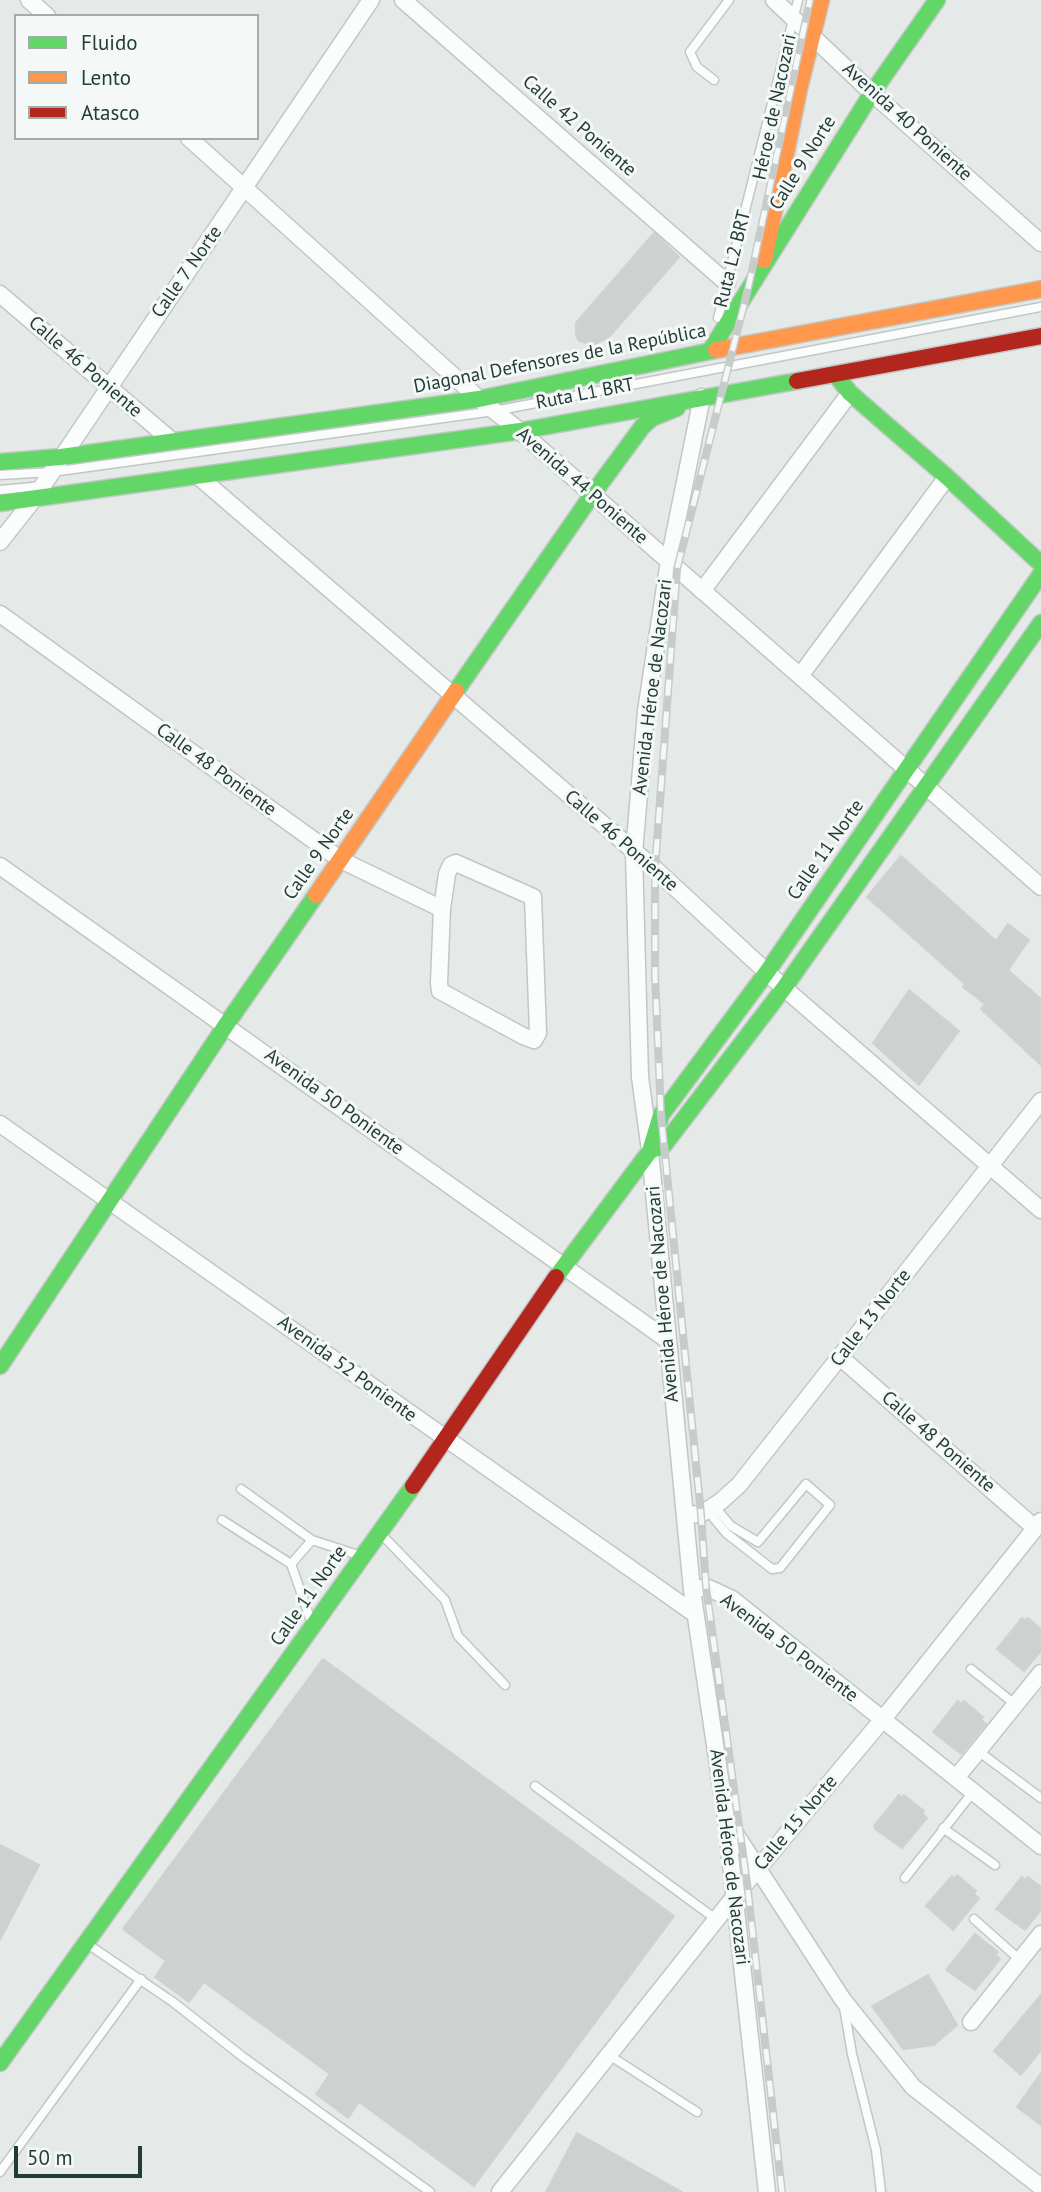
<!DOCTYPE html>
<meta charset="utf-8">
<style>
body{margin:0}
#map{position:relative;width:1041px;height:2192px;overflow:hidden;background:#e5eae8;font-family:"PT Sans",sans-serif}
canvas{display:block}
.legend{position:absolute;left:14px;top:14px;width:245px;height:126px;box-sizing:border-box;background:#f4f9f7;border:2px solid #a1adab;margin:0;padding:9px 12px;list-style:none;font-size:21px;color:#243c38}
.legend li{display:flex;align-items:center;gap:14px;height:35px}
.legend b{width:35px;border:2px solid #a1adab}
.scale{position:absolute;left:14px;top:2146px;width:128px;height:32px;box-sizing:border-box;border:4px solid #243c38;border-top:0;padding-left:9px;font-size:21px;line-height:24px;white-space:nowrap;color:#243c38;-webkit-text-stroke:5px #f4f9f7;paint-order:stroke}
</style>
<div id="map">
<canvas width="1041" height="2192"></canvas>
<ul class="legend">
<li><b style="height:9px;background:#63d668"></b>Fluido</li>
<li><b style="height:9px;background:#ff974d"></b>Lento</li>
<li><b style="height:9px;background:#b3261e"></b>Atasco</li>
</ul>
<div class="scale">50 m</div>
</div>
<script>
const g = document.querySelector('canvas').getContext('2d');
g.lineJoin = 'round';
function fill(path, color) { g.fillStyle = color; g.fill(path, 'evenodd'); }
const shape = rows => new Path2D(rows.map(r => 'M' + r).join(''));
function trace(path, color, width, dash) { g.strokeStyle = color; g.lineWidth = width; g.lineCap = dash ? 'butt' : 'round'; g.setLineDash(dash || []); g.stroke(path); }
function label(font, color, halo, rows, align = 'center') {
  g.font = font + ' "PT Sans",sans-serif'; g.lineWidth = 6; g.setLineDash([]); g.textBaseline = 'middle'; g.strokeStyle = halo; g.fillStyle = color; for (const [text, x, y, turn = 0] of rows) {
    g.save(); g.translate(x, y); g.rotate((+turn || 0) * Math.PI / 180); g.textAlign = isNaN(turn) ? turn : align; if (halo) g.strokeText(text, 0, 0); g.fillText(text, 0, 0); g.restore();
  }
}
const building = shape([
 [654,233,679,257,609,337,593,345,579,341,576,335,576,323,654,233],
 [901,856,996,941,1008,924,1029,940,1008,970,1041,999,1041,1065,981,1009,985,1004,963,987,965,984,867,897,901,856],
 [909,990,959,1031,919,1085,873,1043,909,990],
 [1022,1618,1025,1620,1028,1618,1041,1629,1041,1651,1024,1671,997,1649,1022,1618],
 [323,1659,674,1916,474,2186,359,2102,348,2118,316,2094,330,2074,204,1982,189,2002,155,1977,166,1961,123,1929,323,1659],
 [958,1701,961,1704,964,1701,983,1717,981,1720,986,1724,961,1754,933,1732,958,1701],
 [899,1795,902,1798,904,1795,924,1811,922,1813,927,1818,902,1848,875,1829,874,1826,899,1795],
 [0,1845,39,1865,0,1940,0,1845],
 [957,1875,976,1891,974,1894,979,1898,953,1930,926,1906,952,1876,955,1878,957,1875],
 [1022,1877,1025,1880,1028,1877,1041,1887,1041,1910,1025,1930,996,1909,1022,1877],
 [975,1934,998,1952,995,1955,1000,1959,975,1990,946,1970,975,1934],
 [928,1975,957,2025,934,2045,903,2049,872,2006,928,1975],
 [1041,1995,1041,2050,1021,2075,994,2051,1041,1995],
 [1041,2073,1041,2125,1017,2107,1041,2073],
 [577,2133,682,2192,546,2192,577,2133]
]);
fill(building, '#cdd1d0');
trace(building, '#ced3d1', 2);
const lane = shape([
 [714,80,697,67,690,52,729,0],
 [718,318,798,0],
 [0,475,52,472,494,411,1041,307],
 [0,490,42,486],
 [241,1489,312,1540],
 [707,1510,726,1533,772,1569,780,1568,830,1505,806,1484,758,1542,731,1526,714,1506],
 [222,1520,291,1564],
 [382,1535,445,1600,458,1636,505,1685],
 [310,1618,291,1564,312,1540,358,1555],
 [971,1669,1016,1705],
 [978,1751,1041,1798],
 [535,1786,717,1920],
 [943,1828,995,1865],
 [905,1878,973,1792],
 [974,1919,1020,1960],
 [89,1945,173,2002,243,2057,430,2192],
 [844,2007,852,2054,876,2150,881,2192],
 [609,2055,697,2112],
 [0,2172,141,1979]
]);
const street = shape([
 [29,0,47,16],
 [403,0,727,283],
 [774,0,872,93,1041,243],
 [189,138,479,399,520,431,1041,887],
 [0,294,172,441],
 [702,397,669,561,646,711,634,853,640,1077,650,1151,692,1590,726,1819,767,2192],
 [198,476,655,869,784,988,1041,1210],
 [0,542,33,500,371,0],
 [702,591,850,393],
 [0,614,341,860,442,909],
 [800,676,947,477],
 [456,863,533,897,538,1033,534,1040,523,1036,440,991,439,983,442,909,447,874,451,865,456,863],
 [0,866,666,1339],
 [0,1124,695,1614],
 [840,1357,1035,1528],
 [686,1515,701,1514,720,1502,739,1485,1041,1101],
 [692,1590,706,1587,732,1599,1041,1846],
 [956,1778,1041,1673],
 [727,1821,843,2000,913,2087,1041,2187],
 [971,2022,1041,1934],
 [500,2192,735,1896,883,1719,1041,1521]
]);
const fast = shape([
 [710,351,872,93,937,0],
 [835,374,850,393,947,477,1041,564],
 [0,462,61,457,479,399,716,350],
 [0,503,520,431,797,381],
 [456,691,592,495,642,427,652,418,677,408],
 [650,1151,664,1145,784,988,1041,623],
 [556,1277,650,1151,661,1115,767,972,1041,574],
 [0,1366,226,1025,316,895],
 [0,2063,413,1486]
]);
const slow = shape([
 [764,260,799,89,821,0],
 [716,350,1041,289],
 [316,895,456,691]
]);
const jam = shape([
 [797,381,1041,336],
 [413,1486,556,1277]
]);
trace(lane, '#c2c7c5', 11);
trace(street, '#c2c7c5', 19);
trace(fast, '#c1c7c5', 19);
trace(slow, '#c1c7c5', 19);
trace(jam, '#c1c7c5', 19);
trace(lane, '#fbfcfc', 8);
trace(street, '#fbfcfc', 16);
trace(fast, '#63d668', 16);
trace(slow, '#ff974d', 16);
trace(jam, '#b3261e', 16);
const rail = shape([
 [782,2192,747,1883,706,1587,701,1514,661,1115,655,975,655,869,677,569,748,289,810,0]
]);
trace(rail, '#c7cbca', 8);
trace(rail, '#f4f9f7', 5, [16]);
label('19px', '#243c38', '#f4f9f7', [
 ["Héroe de Nacozari",775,107,-78],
 ["Avenida 40 Poniente",907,122,42],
 ["Calle 42 Poniente",579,126,41],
 ["Calle 9 Norte",803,163,-58],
 ["Ruta L2 BRT",733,259,-76],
 ["Calle 7 Norte",187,272,-55],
 ["Diagonal Defensores de la República",560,359,-11],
 ["Calle 46 Poniente",85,367,41],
 ["Ruta L1 BRT",585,394,-11],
 ["Avenida 44 Poniente",582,486,41],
 ["Avenida Héroe de Nacozari",653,687,-83],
 ["Calle 48 Poniente",216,770,36],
 ["Calle 46 Poniente",621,841,41],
 ["Calle 11 Norte",826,850,-55],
 ["Calle 9 Norte",319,854,-55],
 ["Avenida 50 Poniente",334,1102,36],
 ["Avenida Héroe de Nacozari",663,1294,-95],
 ["Calle 13 Norte",871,1318,-52],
 ["Avenida 52 Poniente",347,1369,36],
 ["Calle 48 Poniente",938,1442,41],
 ["Calle 11 Norte",309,1596,-55],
 ["Avenida 50 Poniente",789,1648,37],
 ["Calle 15 Norte",796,1823,-50],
 ["Avenida Héroe de Nacozari",729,1857,83]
]);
</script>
